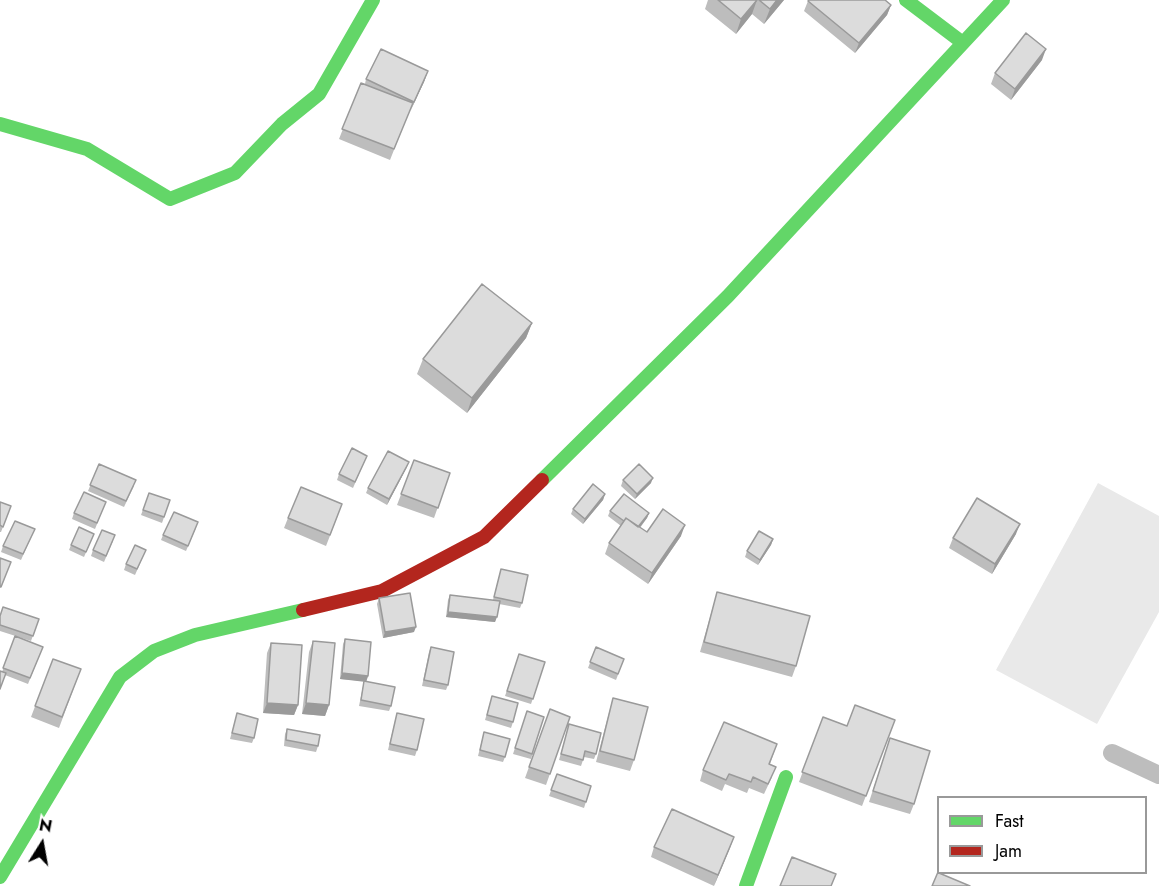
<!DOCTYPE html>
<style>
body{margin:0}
#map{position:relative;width:1159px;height:886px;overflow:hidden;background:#fff;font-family:Jost,sans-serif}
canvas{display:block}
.legend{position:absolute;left:937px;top:796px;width:210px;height:78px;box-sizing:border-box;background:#fff;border:2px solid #999;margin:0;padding:8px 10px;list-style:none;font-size:18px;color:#000}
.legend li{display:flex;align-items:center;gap:12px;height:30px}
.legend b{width:30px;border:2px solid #999}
.north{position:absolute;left:12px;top:814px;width:60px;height:60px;-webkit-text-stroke:4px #fff;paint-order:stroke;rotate:11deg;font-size:16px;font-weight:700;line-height:24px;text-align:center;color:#000}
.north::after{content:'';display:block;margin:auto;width:21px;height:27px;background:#000;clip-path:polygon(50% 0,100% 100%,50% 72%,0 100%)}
</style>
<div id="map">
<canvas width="1159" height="886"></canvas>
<ul class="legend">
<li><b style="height:8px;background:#63d668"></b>Fast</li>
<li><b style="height:8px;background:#b3261e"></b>Jam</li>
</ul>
<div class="north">N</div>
</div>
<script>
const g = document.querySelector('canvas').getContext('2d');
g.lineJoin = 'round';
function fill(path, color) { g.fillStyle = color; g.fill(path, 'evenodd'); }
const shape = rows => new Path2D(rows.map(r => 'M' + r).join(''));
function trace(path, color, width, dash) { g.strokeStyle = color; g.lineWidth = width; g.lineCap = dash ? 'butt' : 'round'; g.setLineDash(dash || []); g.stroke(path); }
fill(shape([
 [1098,483,1159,516,1159,612,1097,724,996,670]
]), '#e9e9e9');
trace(shape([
 [1112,753,1159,775]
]), '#bdbdbd', 18);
trace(shape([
 [906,0,963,43],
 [0,124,87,149,170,199,235,173,282,124,319,94,373,0],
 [542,480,728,296,1003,0],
 [0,877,120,677,154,651,195,635,303,610],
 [746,886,786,777]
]), '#63d668', 14);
trace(shape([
 [303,610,382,591,484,537,542,480]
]), '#b3261e', 14);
fill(shape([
 [708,0,784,0,764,24,752,14,736,34,705,9],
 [808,1,891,5,887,15,855,53,804,11],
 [1042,60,1011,100,991,84,995,73],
 [428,71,424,82,409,112,390,160,339,139,361,83,365,84,366,79],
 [532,323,526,338,467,413,417,374,423,359],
 [367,456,353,488,337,480,339,474],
 [414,460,450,473,434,518,397,505],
 [99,464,134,486,124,507,88,491],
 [407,467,387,505,366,493,368,488],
 [623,480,651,483,635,499,621,486],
 [149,493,170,500,162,523,141,515],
 [605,494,603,500,583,524,571,514,573,509],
 [0,502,11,506,1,532,0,532],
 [106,502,95,529,72,519,74,513],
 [610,511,649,513,647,518,640,528,647,532,681,536,648,584,605,554,609,543,621,526,608,516],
 [338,515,326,546,284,528,288,518],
 [196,528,186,551,161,540,163,535],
 [35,529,21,560,1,552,3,546],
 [94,534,84,557,69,550,71,545],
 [1016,534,992,574,949,548,953,538],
 [773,539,771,545,758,565,745,557,747,551],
 [113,541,104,562,91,556,93,550],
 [146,550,135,575,124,570,126,564],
 [501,569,522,603,520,608,499,604,495,622,446,617,448,600,450,595,493,600],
 [717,592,796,666,792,677,700,652,714,603],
 [379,598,414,632,383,638,377,604],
 [0,615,39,619,31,641,0,631],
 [15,636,43,647,28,684,5,675,2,672],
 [345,639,368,676,366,682,391,706,389,711,359,706,364,681,340,679,343,644],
 [313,641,329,705,325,716,302,714,309,652],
 [271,643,298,705,294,715,263,713,267,653],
 [431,647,448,685,446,690,422,686,429,652],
 [596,647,624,659,616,680,588,668],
 [519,654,545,662,531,704,505,696],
 [53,659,81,669,59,728,31,717],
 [492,696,513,722,511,728,485,720],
 [613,698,634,760,630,771,596,762,610,709],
 [550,709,570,717,546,785,525,778],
 [527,711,544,717,531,759,513,754],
 [237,713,254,738,252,743,230,739],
 [397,713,417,750,415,756,388,750],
 [823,717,847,726,895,720,862,806,799,782],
 [569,724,596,754,594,759,584,757,581,766,559,760],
 [287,729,318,746,316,752,284,746,285,734],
 [484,732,505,757,503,762,478,756],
 [890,738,914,804,910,814,869,802],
 [777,744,770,764,772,777,764,794,749,788,747,793,725,784,722,791,700,781,703,770],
 [557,774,591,786,584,808,549,796],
 [734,837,714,886,651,857,654,847]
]), '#bdbdbd');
fill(shape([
 [757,0,752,14,736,34,741,19],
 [777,0,784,0,764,24,770,9],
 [891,5,887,15,855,53,859,43],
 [1046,49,1042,60,1011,100,1015,89],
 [428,71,424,82,410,112,414,102],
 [532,323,526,338,467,413,472,398],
 [409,462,407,467,387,505,389,499],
 [653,478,651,483,635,499,637,494],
 [605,494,603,500,583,524,585,519],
 [649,513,647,518,633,536,635,530],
 [1020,524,1016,534,992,574,995,564],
 [685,525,681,536,648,584,652,573],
 [773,539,771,545,758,565,760,560],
 [448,612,497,617,495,622,446,617],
 [416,627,414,632,383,638,385,632],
 [342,673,368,676,366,682,340,679],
 [267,703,298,705,294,715,263,713],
 [306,703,329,705,325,716,302,714],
 [734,837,730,848,714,886,718,875]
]), '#9a9a9a');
const building = shape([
 [718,0,757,0,741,19,718,0],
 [759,0,777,0,770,9,759,0],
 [809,0,885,0,891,5,859,43,808,1,809,0],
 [1026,33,1046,49,1015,89,995,73,1026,33],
 [381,49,428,71,414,102,366,79,381,49],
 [361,83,413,103,394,149,342,129,361,83],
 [482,284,532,323,472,398,423,359,482,284],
 [352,448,367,456,355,482,339,474,352,448],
 [388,451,409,462,389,499,368,488,388,451],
 [414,460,450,473,438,508,401,494,414,460],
 [99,464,136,480,126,501,90,485,99,464],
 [639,464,653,478,637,494,623,480,639,464],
 [593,484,605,494,585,519,573,509,593,484],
 [301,487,342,504,330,535,288,518,301,487],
 [84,492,106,502,97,523,74,513,84,492],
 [149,493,170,500,164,517,143,510,149,493],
 [624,494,649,513,638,527,626,518,624,521,610,511,624,494],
 [977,498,1020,524,995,564,953,538,977,498],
 [0,502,11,506,3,527,0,525,0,502],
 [663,509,685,525,652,573,609,543,626,518,647,532,663,509],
 [174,512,198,522,188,546,163,535,174,512],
 [15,521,35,529,23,554,3,546,15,521],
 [79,527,94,534,86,552,71,545,79,527],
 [102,530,115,535,106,556,93,550,102,530],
 [759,531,773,539,760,560,747,551,759,531],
 [135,545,146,550,137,569,126,564,135,545],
 [0,558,11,562,1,587,0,587,0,558],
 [501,569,528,575,522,603,494,597,501,569],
 [717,592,810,616,796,666,704,642,717,592],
 [410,593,416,627,385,632,379,598,410,593],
 [450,595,500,601,497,617,448,612,450,595],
 [3,607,39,619,33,636,0,625,0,616,3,607],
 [15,636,43,647,30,678,3,668,15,636],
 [345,639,371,642,368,676,342,673,345,639],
 [313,641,335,643,329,705,306,703,313,641],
 [271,643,302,645,298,705,267,703,271,643],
 [431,647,454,652,448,685,424,680,431,647],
 [596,647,624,659,618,674,590,662,596,647],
 [519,654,545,662,533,699,507,691,519,654],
 [53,659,81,669,62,717,35,706,53,659],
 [0,671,6,673,0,689,0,671],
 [364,681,395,687,391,706,361,700,364,681],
 [492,696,518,703,513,722,487,715,492,696],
 [613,698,648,707,634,760,600,751,613,698],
 [855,705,895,720,866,796,802,772,823,717,847,726,855,705],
 [550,709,570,717,550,774,529,767,550,709],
 [527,711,544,717,532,754,515,748,527,711],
 [237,713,258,719,254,738,232,733,237,713],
 [397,713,424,719,417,750,390,744,397,713],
 [724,722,777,744,769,764,776,767,768,784,753,777,751,782,729,774,726,780,703,770,724,722],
 [569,724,601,733,596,754,585,751,583,760,561,754,569,724],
 [287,729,320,735,318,746,286,740,287,729],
 [484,732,510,739,505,757,480,750,484,732],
 [890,738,930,751,914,804,873,791,890,738],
 [557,774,591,786,586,802,551,790,557,774],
 [672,809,734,837,718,875,654,847,672,809],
 [792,857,836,874,831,886,780,886,792,857],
 [938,872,939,873,970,886,932,886,938,872]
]);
fill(building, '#dcdcdc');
trace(building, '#9a9a9a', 1.5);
</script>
